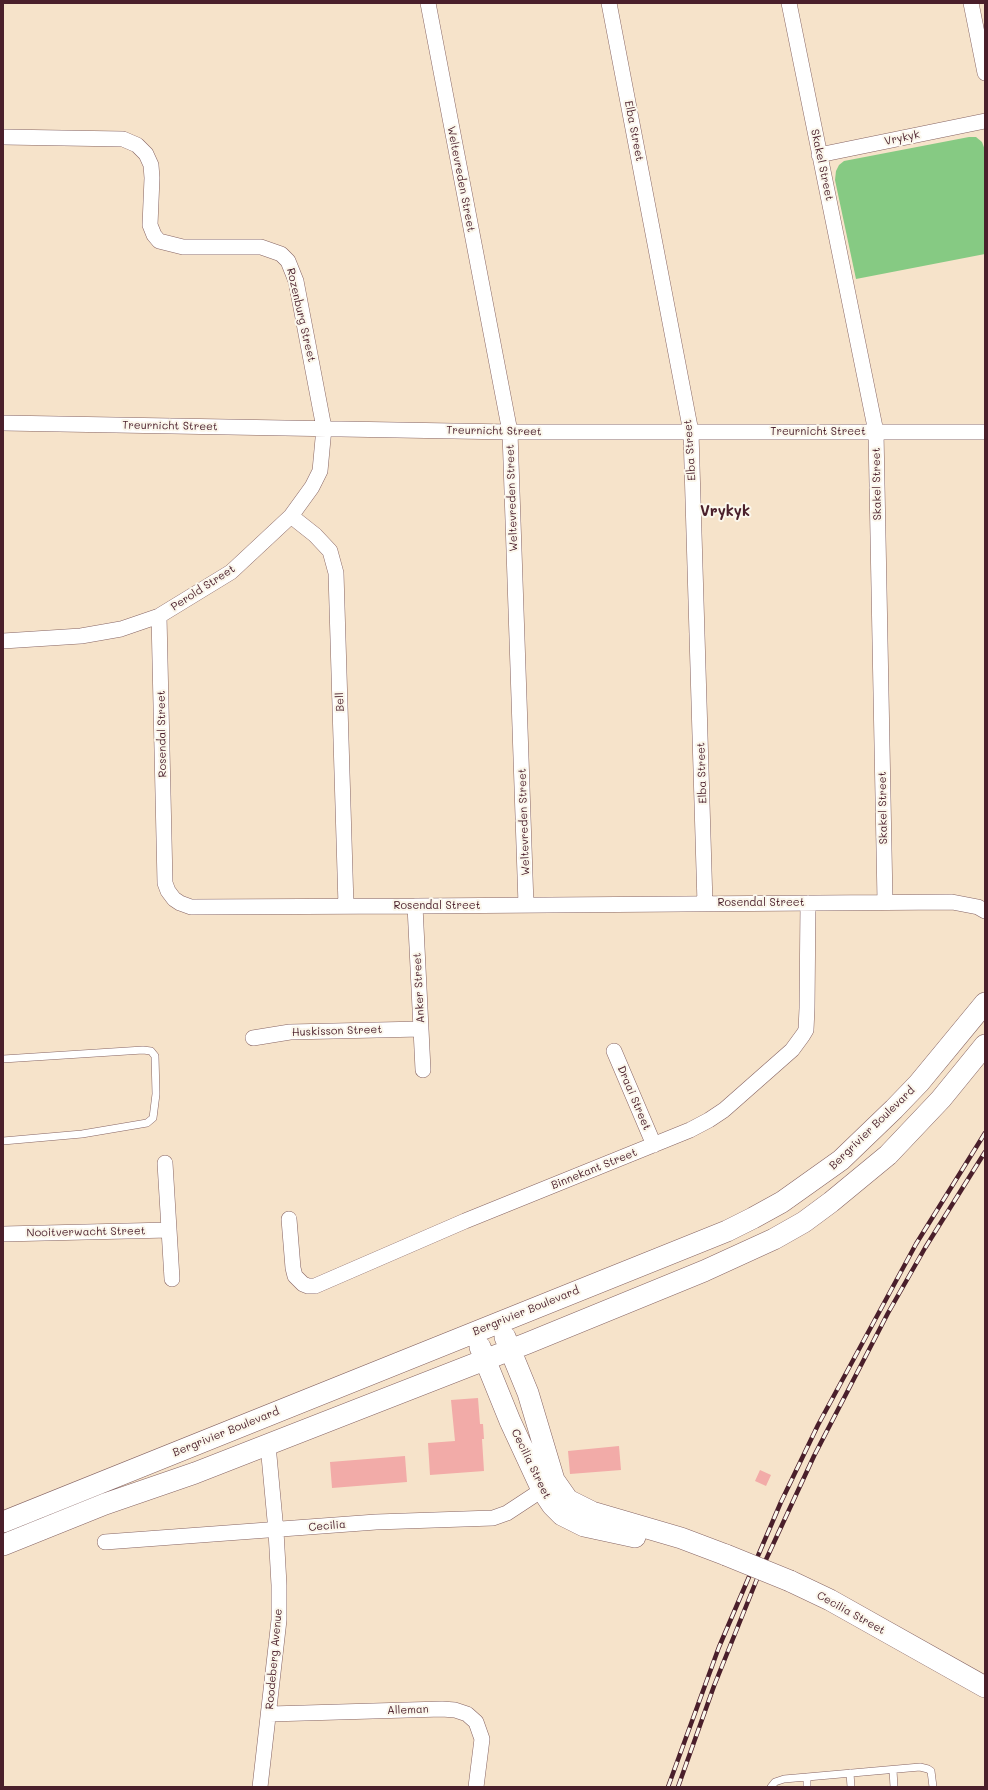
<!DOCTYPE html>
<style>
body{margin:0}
#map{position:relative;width:988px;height:1790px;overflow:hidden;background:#f6e3ca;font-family:Mali,sans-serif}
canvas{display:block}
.frame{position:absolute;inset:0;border:4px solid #4a1f2b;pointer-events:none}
</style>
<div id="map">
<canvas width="988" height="1790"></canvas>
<div class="frame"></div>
</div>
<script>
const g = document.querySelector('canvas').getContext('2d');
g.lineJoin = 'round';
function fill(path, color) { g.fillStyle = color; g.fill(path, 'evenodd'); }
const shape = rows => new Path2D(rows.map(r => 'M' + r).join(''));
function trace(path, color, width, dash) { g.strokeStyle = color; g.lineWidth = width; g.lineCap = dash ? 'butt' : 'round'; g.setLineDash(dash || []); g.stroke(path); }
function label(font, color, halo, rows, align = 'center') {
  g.font = font + ' Mali,sans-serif'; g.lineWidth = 4; g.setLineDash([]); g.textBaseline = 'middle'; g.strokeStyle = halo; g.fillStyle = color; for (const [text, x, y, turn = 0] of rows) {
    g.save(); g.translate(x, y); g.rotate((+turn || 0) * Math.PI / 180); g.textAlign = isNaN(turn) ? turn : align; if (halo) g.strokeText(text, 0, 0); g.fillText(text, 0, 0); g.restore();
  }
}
fill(shape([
 [969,137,976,137,982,142,985,150,985,254,856,279,835,180,836,171,839,165,844,161]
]), '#86ca83');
fill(shape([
 [478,1398,480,1424,483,1424,484,1439,482,1439,484,1471,430,1475,428,1443,455,1441,451,1400],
 [619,1446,621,1470,570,1474,568,1451],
 [405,1456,407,1482,332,1488,330,1462],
 [760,1470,771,1475,766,1486,755,1481]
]), '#f2aba8');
const lane = shape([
 [3,1059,143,1050,151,1051,155,1056,156,1094,153,1118,147,1123,82,1134,3,1141],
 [893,1770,894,1787],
 [850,1773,851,1787],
 [771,1787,775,1782,784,1779,807,1777],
 [807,1787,807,1777,920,1767,928,1769,931,1771,933,1787]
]);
const street = shape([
 [428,3,510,432,526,905],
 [609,3,691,432,705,904],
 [789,3,876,432,885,901],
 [971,3,985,73],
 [3,137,123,139,137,145,146,154,151,165,152,178,150,225,154,235,159,241,183,247,261,247,281,254,288,261,296,281,324,428,320,471,312,487,291,516,231,572,159,616,121,629,81,636,3,641],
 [819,155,985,121],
 [3,423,510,432,985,432],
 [291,516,315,535,330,551,336,573,346,906],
 [159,616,165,883,168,891,174,899,180,903,191,907,415,906,952,902,978,907,985,911],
 [415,906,423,1070],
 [253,1038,290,1032,421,1029],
 [614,1051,654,1145],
 [165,1163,172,1279],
 [289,1219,293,1268,295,1276,303,1284,308,1286,315,1286,465,1221,690,1130,709,1120,724,1110,792,1050,803,1035,806,1030,807,1008,808,903],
 [3,1234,169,1230],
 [105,1542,376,1522,493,1518,507,1513,542,1490],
 [270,1714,442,1709,455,1710,467,1714,476,1722,482,1739,476,1787],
 [260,1787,279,1620,279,1585,276,1531,268,1445]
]);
const secondary = shape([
 [505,1337,528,1393,554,1480,568,1500,592,1512,681,1538,726,1555],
 [480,1347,510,1421,542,1490,552,1505,562,1515,584,1526,635,1537],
 [3,1522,727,1231,753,1218,782,1202,841,1160,894,1109,919,1083,985,1003],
 [3,1545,105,1504,195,1473,528,1343,704,1271,774,1239,804,1222,831,1202,888,1155,941,1099,985,1045],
 [790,1581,830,1600,985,1687]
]);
trace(lane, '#866463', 8);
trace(street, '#866463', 16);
trace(secondary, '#866463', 22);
trace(lane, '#fff', 7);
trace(street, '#fff', 15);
trace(secondary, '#fff', 21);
const rail = shape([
 [668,1787,719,1647,781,1502,818,1425,916,1244,985,1133],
 [678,1787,714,1686,757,1579,814,1456,888,1313,925,1248,985,1152]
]);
trace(rail, '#4a1f2b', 4.5);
trace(rail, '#fbf7ec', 3, [9]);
const secondaryBridge = shape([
 [726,1555,790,1581]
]);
trace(secondaryBridge, '#866463', 22, []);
trace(secondaryBridge, '#fff', 21);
label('11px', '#4a1f2b', '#fbf7ec', [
 ["Elba Street",634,131,79],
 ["Vrykyk",902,138,-12],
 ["Skakel Street",822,165,78],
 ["Weltevreden Street",461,179,79],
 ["Rozenburg Street",301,315,77],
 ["Treurnicht Street",170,426,1],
 ["Treurnicht Street",494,431,1],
 ["Treurnicht Street",818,432],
 ["Elba Street",690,450,-94],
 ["Skakel Street",877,484,-91],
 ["Weltevreden Street",512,498,-92],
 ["Perold Street",203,588,-33],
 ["Bell",340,702,-92],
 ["Rosendal Street",162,734,-91],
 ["Elba Street",702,773,-92],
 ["Skakel Street",883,808,-91],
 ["Weltevreden Street",524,822,-92],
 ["Rosendal Street",761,903],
 ["Rosendal Street",437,906],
 ["Anker Street",419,988,-93],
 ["Huskisson Street",337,1031,-2],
 ["Draai Street",634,1098,67],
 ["Bergrivier Boulevard",872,1128,-44],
 ["Binnekant Street",594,1169,-22],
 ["Nooitverwacht Street",86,1232,-1],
 ["Bergrivier Boulevard",526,1311,-22],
 ["Bergrivier Boulevard",226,1432,-22],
 ["Cecilia Street",531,1464,64],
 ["Cecilia",327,1526,-5],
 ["Cecilia Street",851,1613,29],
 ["Roodeberg Avenue",274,1659,-85],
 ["Alleman",408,1710,-2]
]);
label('bold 15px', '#4a1f2b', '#fbf7ec', [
 ["Vrykyk",725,511]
]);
</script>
